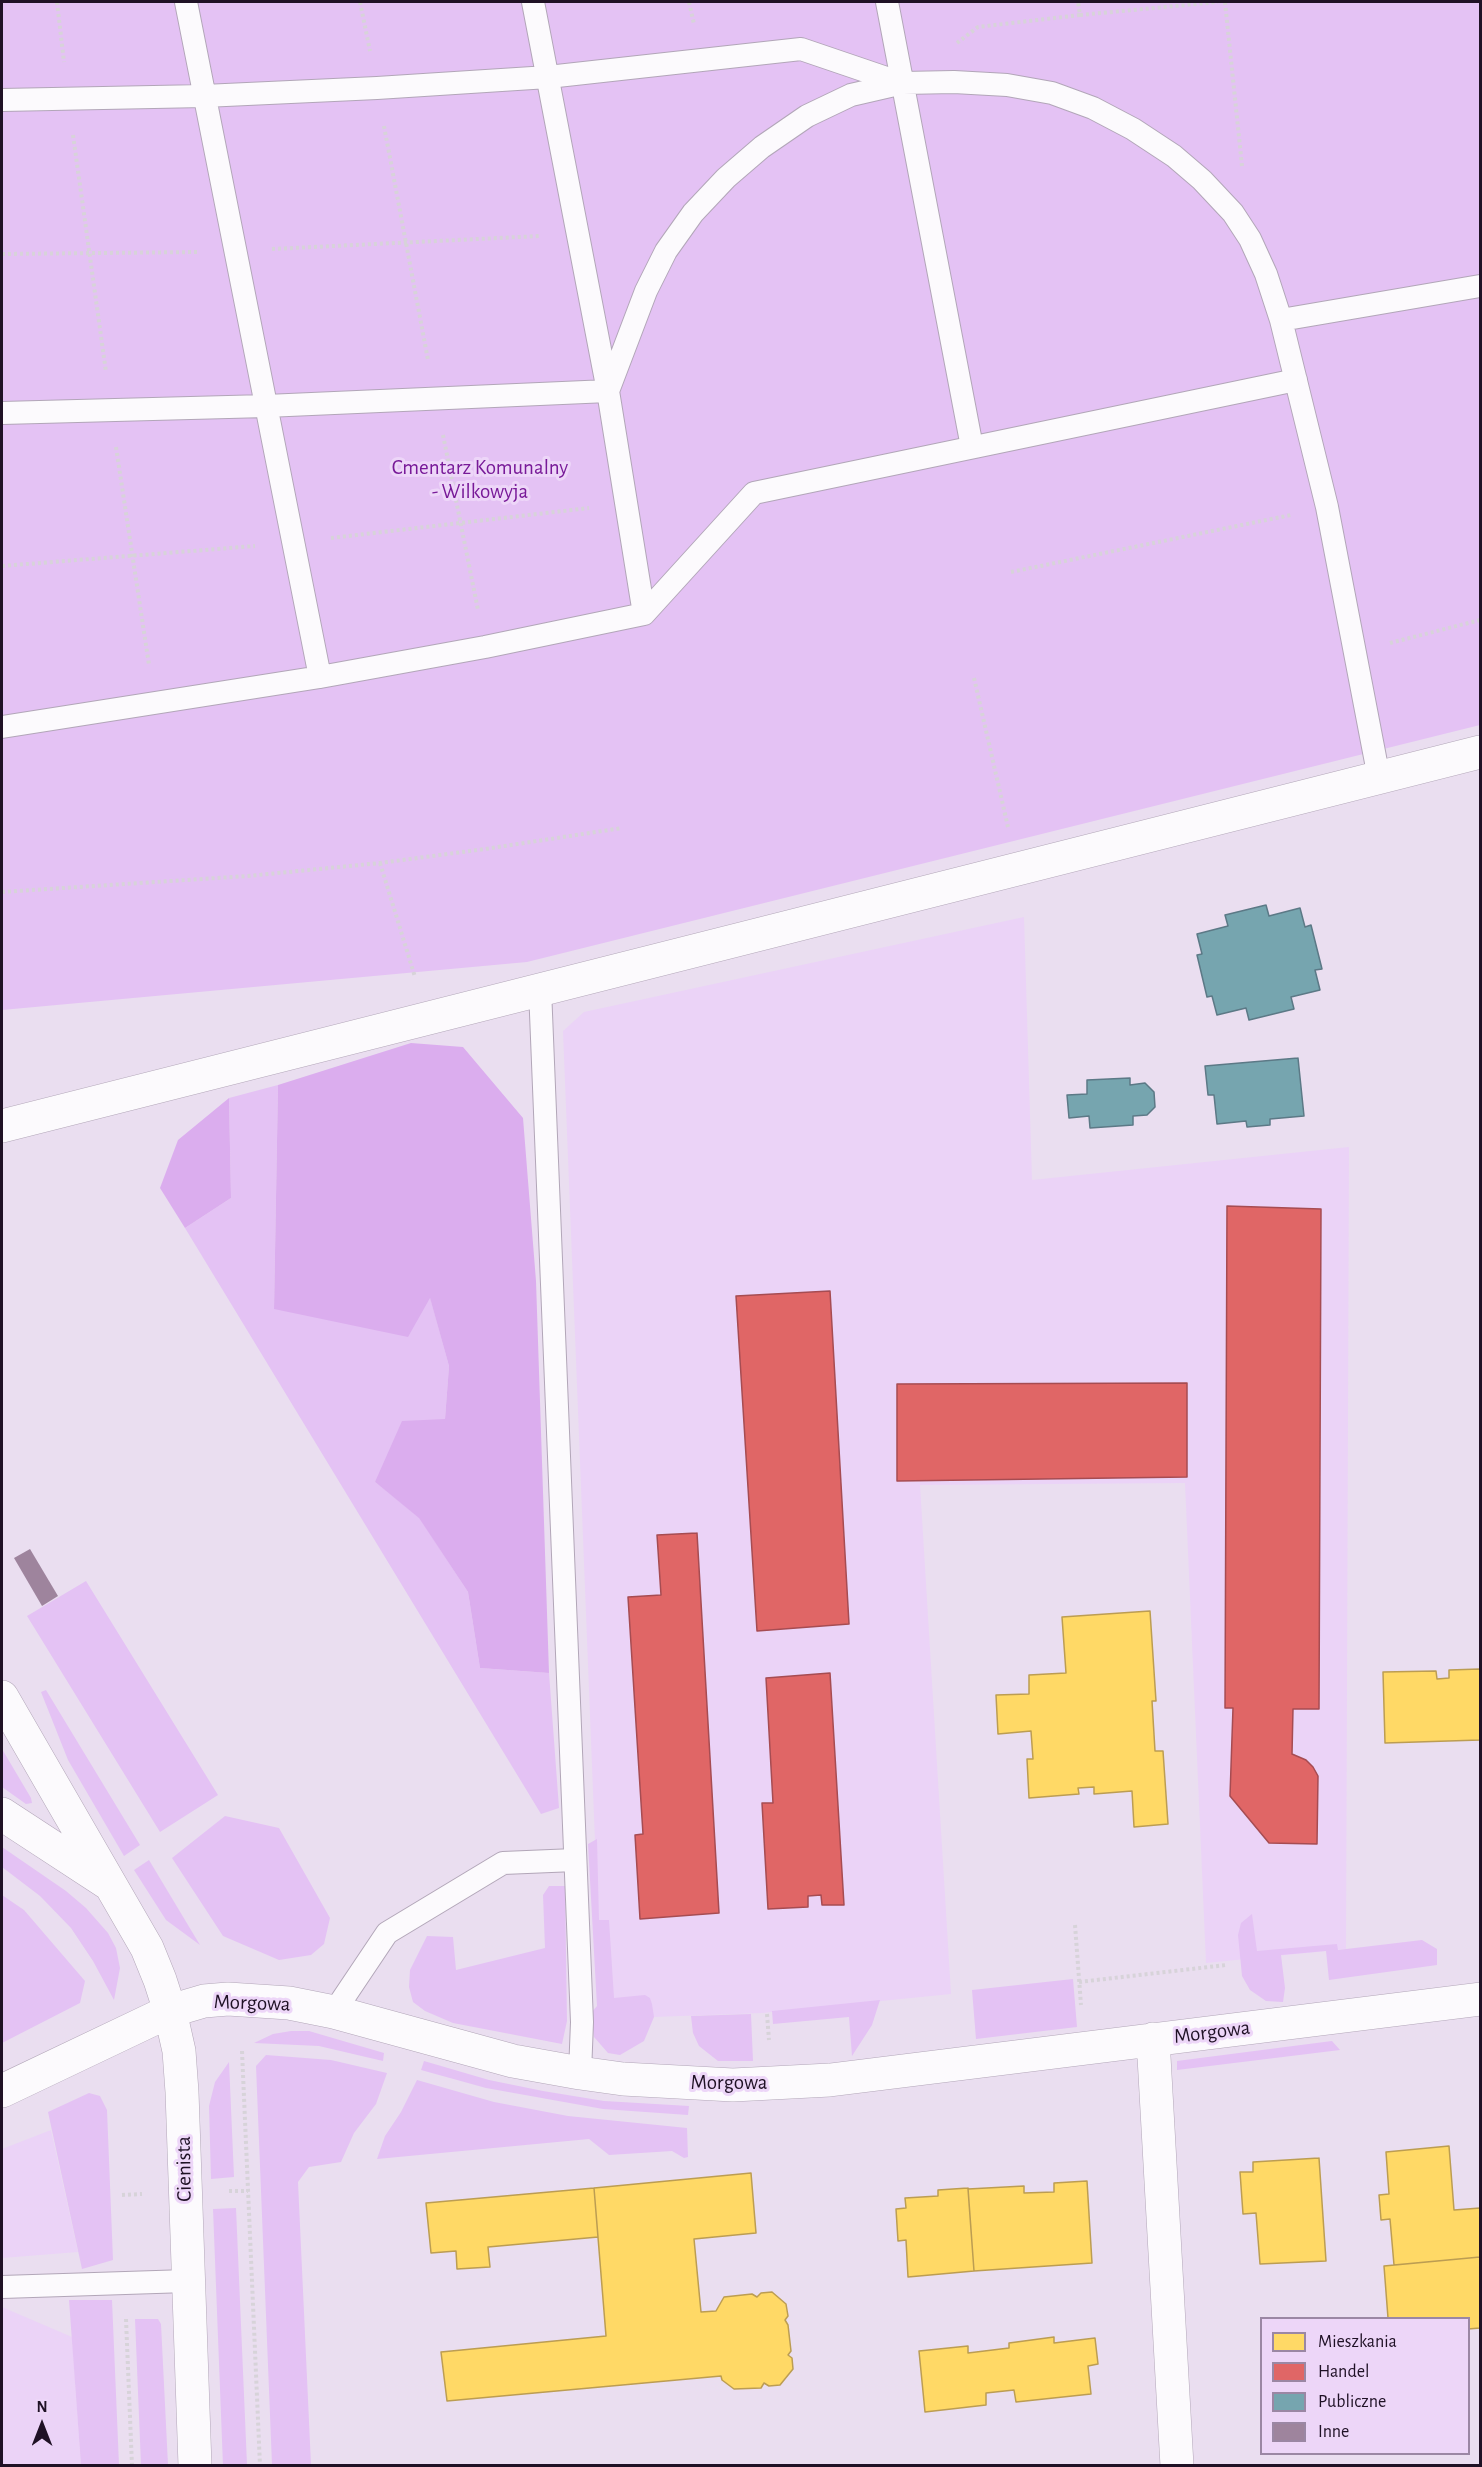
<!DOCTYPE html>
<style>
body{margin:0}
#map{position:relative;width:1482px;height:2467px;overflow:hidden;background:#eadef0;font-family:"Alegreya Sans",sans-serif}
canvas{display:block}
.frame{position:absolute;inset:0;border:3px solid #1f1125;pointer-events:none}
.legend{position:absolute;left:1260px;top:2317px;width:210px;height:138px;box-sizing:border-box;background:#edd6f8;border:2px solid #9b87a4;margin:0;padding:8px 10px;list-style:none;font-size:18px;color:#1f1125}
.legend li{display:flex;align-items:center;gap:12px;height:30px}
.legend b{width:30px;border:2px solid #9b87a4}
.north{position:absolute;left:12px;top:2395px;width:60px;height:60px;-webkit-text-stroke:4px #edd6f8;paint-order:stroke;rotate:0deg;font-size:16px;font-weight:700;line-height:24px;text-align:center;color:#1f1125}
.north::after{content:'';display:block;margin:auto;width:21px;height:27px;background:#1f1125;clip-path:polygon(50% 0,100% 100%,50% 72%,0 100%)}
</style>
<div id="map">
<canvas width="1482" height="2467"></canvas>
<div class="frame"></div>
<ul class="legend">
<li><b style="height:16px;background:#ffd966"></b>Mieszkania</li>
<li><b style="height:16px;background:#e06666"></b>Handel</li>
<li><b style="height:16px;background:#76a5af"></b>Publiczne</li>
<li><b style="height:16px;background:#9e849d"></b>Inne</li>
</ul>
<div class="north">N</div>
</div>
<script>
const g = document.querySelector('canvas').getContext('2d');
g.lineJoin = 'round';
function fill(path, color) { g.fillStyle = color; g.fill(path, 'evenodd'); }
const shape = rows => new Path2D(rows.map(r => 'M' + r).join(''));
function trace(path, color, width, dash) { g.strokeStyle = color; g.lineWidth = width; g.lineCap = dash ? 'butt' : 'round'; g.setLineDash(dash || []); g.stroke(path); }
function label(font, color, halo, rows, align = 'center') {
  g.font = font + ' "Alegreya Sans",sans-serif'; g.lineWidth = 6; g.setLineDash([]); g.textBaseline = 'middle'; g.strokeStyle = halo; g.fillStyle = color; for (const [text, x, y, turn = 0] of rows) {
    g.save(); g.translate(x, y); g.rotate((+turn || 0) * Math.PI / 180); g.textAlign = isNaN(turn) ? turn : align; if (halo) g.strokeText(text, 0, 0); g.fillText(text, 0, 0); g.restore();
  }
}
fill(shape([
 [1024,917,1032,1180,1349,1147,1346,1949,1206,1963,1185,1483,920,1485,951,1994,762,2013,654,2017,601,1993,563,1031,584,1012],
 [51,2130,78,2252,2,2258,2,2149],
 [2,2307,72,2337,81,2465,2,2465]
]), '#ebd3f7');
fill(shape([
 [2,2,1480,2,1480,725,527,962,2,1010],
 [278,1085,274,1309,430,1297,449,1366,445,1419,375,1482,419,1517,468,1592,480,1668,549,1673,559,1808,541,1814,185,1228,231,1198,229,1098],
 [86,1581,218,1795,160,1832,27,1616],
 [46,1690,140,1845,124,1856,68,1760,41,1692],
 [2,1749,31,1798,32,1803,26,1804,2,1787],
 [225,1816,279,1828,330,1918,324,1944,311,1955,279,1960,223,1936,172,1858],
 [597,1839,599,1920,609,1920,614,1998,645,1995,650,1998,652,2004,654,2017,644,2041,620,2055,608,2053,594,2037,591,2013,597,2006,588,1844],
 [2,1847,66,1891,86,1908,108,1933,116,1948,120,1968,114,2000,93,1961,71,1928,40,1896,2,1867],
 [149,1860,200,1945,166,1920,134,1870],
 [549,1886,565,1886,567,2021,562,2044,453,2023,425,2011,413,2002,409,1987,410,1970,427,1936,453,1937,456,1970,545,1948,543,1895],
 [2,1895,24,1910,85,1981,80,2003,2,2043],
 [1252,1914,1257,1951,1337,1944,1338,1950,1422,1940,1437,1949,1437,1965,1329,1980,1326,1951,1281,1955,1285,1988,1283,2002,1266,2001,1250,1990,1242,1976,1238,1935,1241,1923],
 [1073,1979,1077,2027,976,2039,972,1990],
 [880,2000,872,2025,852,2056,849,2017,773,2024,772,2011],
 [751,2014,753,2061,718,2061,699,2046,693,2033,691,2016],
 [291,2031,309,2031,384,2053,383,2061,319,2046,254,2043,273,2034],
 [1332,2041,1340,2050,1177,2070,1177,2061],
 [266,2055,331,2060,387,2073,376,2104,354,2133,341,2162,309,2167,298,2182,311,2465,272,2465,256,2066],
 [424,2061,489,2080,543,2091,604,2101,689,2106,688,2115,603,2109,486,2088,421,2070],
 [229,2062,234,2177,211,2179,209,2106,215,2082],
 [417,2080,494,2102,568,2116,687,2128,688,2157,684,2158,672,2151,609,2155,589,2139,377,2159,385,2136,401,2112],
 [89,2093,100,2096,107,2110,113,2260,82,2269,48,2112],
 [236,2208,247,2465,223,2466,213,2209],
 [69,2300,112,2300,119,2465,81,2465],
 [135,2319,158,2319,161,2324,168,2465,141,2465]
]), '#e4c2f4');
fill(shape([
 [411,1043,463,1047,523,1118,536,1281,549,1673,480,1668,468,1592,419,1518,375,1482,402,1421,445,1419,449,1366,430,1298,408,1337,274,1309,278,1085],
 [229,1098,231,1198,185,1228,160,1188,178,1140]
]), '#dbadee');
const homes = shape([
 [1150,1611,1156,1701,1152,1701,1155,1751,1163,1751,1168,1824,1134,1827,1132,1791,1094,1794,1094,1787,1078,1788,1079,1794,1029,1798,1027,1759,1033,1759,1031,1731,998,1734,996,1695,1029,1694,1029,1675,1066,1673,1062,1617,1150,1611],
 [1480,1669,1480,1740,1385,1743,1383,1672,1436,1671,1437,1679,1449,1678,1449,1670,1480,1669],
 [1449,2146,1454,2210,1480,2208,1480,2257,1394,2265,1390,2219,1381,2220,1379,2195,1389,2194,1386,2152,1449,2146],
 [1319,2158,1326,2261,1260,2264,1256,2213,1243,2214,1240,2172,1253,2172,1253,2162,1319,2158],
 [751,2173,756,2233,694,2239,701,2312,716,2311,724,2297,752,2294,757,2297,761,2293,772,2292,786,2304,788,2316,785,2320,788,2325,791,2351,788,2355,792,2358,793,2369,780,2385,769,2386,764,2383,761,2388,734,2389,722,2380,721,2376,447,2401,441,2352,606,2336,594,2188,751,2173],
 [1087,2181,1092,2263,974,2271,968,2189,1024,2186,1024,2193,1054,2192,1054,2183,1087,2181],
 [594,2188,598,2237,488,2247,490,2267,457,2269,456,2251,431,2253,426,2203,594,2188],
 [968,2188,974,2271,908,2277,906,2240,898,2241,896,2209,906,2208,905,2198,938,2196,938,2190,968,2188],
 [1480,2257,1480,2328,1468,2329,1468,2318,1388,2318,1384,2266,1480,2257],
 [1054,2337,1054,2343,1095,2338,1098,2364,1088,2366,1091,2394,1016,2402,1014,2390,986,2393,986,2405,925,2412,919,2351,968,2346,968,2353,1009,2348,1009,2343,1054,2337]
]);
fill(homes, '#ffd966');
trace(homes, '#bc9d52', 1.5);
const shops = shape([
 [1227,1206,1321,1209,1319,1709,1293,1709,1292,1754,1306,1760,1313,1767,1318,1776,1317,1844,1269,1843,1230,1796,1233,1708,1225,1708,1227,1206],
 [830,1291,849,1624,757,1631,736,1296,830,1291],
 [1187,1383,1187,1477,897,1481,897,1384,1187,1383],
 [697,1533,719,1913,640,1919,635,1835,643,1834,628,1597,661,1595,657,1535,697,1533],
 [830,1673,844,1905,822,1905,821,1895,808,1896,808,1907,768,1909,762,1803,773,1803,766,1678,830,1673]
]);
fill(shops, '#e06666');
trace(shops, '#a64c52', 1.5);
const public = shape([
 [1266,905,1269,916,1300,908,1305,927,1311,925,1322,969,1315,970,1320,990,1291,997,1294,1009,1249,1020,1246,1008,1217,1015,1212,996,1207,997,1197,955,1202,954,1197,934,1228,926,1225,915,1266,905],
 [1298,1058,1304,1116,1270,1119,1270,1125,1247,1127,1246,1121,1217,1124,1214,1095,1208,1095,1205,1066,1298,1058],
 [1130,1078,1130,1085,1145,1083,1154,1092,1155,1107,1147,1115,1133,1116,1133,1125,1090,1128,1089,1116,1069,1118,1067,1095,1087,1094,1087,1080,1130,1078]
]);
fill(public, '#76a5af');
trace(public, '#5c7986', 1.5);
fill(shape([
 [30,1549,58,1596,42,1606,14,1558]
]), '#9e849d');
const service = shape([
 [186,2,320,677],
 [533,2,608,391,644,614],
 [887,2,972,447],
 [2,100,204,96,377,88,548,77,801,49,901,83],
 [1281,320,1480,286],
 [2,413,266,406,608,391,646,291,666,251,693,213,726,178,762,147,807,116,851,95,903,83,954,82,1007,85,1052,93,1093,108,1133,129,1174,156,1202,180,1233,213,1250,239,1266,274,1281,320,1327,507,1379,778],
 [2,727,320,677,485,647,644,614,754,493,1296,380],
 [540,989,582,2022,580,2073],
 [334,2012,387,1933,503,1863,575,1860],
 [2,2287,187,2281]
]);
const minor = shape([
 [2,1126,1480,752],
 [2,1697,147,1948,160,1980,170,2011,179,2051,182,2092,195,2466],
 [2,1814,109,1884],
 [1153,2039,1177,2466],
 [2,2091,170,2011,204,2001,228,1999,289,2003,334,2012,513,2061,580,2073,623,2079,733,2085,830,2080,1480,1999]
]);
trace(service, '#b2a6b8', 24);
trace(minor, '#b2a6b8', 34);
trace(shape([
 [57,2,64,62],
 [360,2,370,51],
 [689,2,694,24],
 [1225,2,1242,166],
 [1080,15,1218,2],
 [957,43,978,27,1080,15,1078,2],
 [384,126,428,360],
 [73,135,106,372],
 [272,249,540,236],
 [2,254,199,252],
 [443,435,478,610],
 [116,447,149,665],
 [331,538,589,508],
 [2,566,255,546],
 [1011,572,1291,515],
 [1390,643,1480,620],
 [974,678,1008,827],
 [380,863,415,977],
 [2,892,248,876,380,863,485,849,622,828],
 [1075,1925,1081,2005],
 [1079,1982,1226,1965],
 [767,2014,769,2040],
 [242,2051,260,2466],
 [229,2191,248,2191],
 [122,2195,142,2194],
 [126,2319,132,2466]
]), '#d7d3d9', 4, [3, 3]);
trace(service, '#fcfafd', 22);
trace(minor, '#fcfafd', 33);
label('21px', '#781a98', '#edd6f8', [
 ["Cmentarz Komunalny",480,468],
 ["- Wilkowyja",480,492]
]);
label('21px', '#1f1125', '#edd6f8', [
 ["Morgowa",252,2003,2],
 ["Morgowa",1212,2032,-7],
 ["Morgowa",729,2083],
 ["Cienista",184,2169,-91]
]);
</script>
